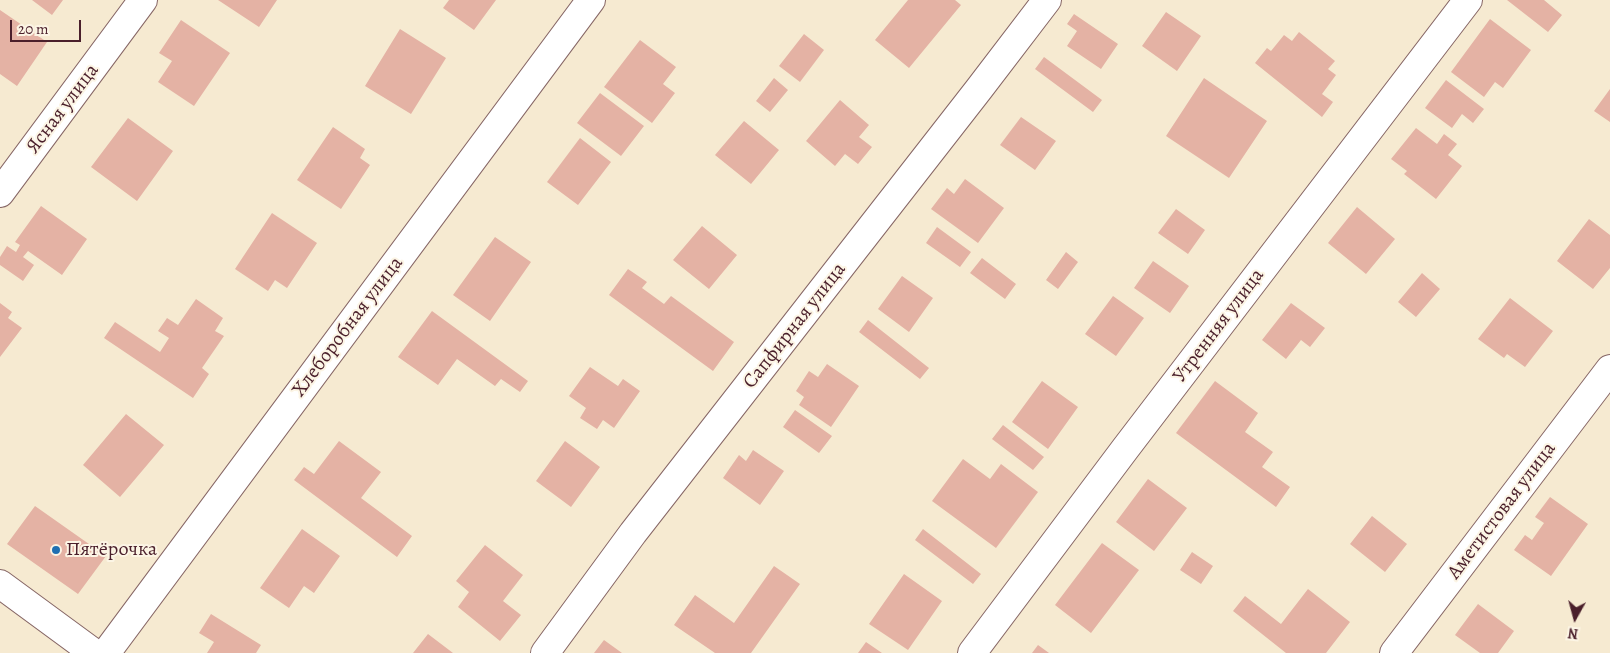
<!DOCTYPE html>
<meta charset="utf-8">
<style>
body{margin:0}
#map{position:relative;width:1610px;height:653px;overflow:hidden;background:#f6ead1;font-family:Alegreya,serif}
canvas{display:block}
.north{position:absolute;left:1550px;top:593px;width:50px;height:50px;-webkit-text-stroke:4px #fcf5e5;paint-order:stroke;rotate:187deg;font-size:14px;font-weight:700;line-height:20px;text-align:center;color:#4a1f2b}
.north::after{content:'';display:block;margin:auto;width:18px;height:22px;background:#4a1f2b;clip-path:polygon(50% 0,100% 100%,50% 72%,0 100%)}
.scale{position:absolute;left:10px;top:20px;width:71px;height:22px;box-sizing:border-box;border:2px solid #4a1f2b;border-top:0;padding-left:6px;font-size:15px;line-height:18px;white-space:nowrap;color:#4a1f2b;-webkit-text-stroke:4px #fcf5e5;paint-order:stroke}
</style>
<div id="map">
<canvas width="1610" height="653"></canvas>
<div class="north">N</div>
<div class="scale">20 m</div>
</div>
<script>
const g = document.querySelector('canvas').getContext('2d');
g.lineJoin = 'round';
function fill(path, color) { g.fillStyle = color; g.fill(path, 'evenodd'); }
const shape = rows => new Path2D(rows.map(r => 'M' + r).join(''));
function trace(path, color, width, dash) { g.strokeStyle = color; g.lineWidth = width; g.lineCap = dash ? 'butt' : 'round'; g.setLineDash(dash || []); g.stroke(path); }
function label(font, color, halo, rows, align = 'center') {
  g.font = font + ' Alegreya,serif'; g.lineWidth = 4; g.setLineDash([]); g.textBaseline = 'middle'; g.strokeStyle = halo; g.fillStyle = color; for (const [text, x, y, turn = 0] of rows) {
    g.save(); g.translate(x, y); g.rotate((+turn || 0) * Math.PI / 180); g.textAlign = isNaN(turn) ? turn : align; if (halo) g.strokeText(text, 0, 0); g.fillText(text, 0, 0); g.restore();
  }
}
fill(shape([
 [32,0,63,0,52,15],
 [218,0,277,0,259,27],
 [449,0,496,0,474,30,443,8],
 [908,0,955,0,961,5,909,68,875,40],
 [1507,0,1544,0,1562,15,1548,32],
 [0,10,47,42,17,86,0,74],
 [1166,12,1201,36,1177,71,1142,46],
 [1074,14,1118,44,1101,69,1067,46,1077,31,1067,24],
 [1490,19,1531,50,1503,88,1495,82,1484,97,1451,72],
 [181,20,230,53,194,106,158,82,172,61,159,53],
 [400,29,446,58,411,114,365,86],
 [1299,32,1335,61,1328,69,1336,75,1322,94,1333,102,1322,117,1255,63,1267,48,1271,51,1284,35,1292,41],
 [804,34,824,50,800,82,779,66],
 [640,40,676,67,663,84,675,93,652,123,604,87],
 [1044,57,1102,100,1093,112,1035,69],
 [774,78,788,90,770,112,756,101],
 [1204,78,1267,121,1229,178,1166,136],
 [1446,80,1484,109,1473,123,1462,114,1452,128,1425,108],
 [1610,89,1610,122,1594,111],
 [600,93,644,126,621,156,577,123],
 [840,100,869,125,859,137,872,147,858,164,845,154,835,166,806,141],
 [1021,117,1056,141,1035,170,1000,145],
 [128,118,173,151,137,201,91,167],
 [744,121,779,150,751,184,715,155],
 [333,127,365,149,360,158,370,165,341,209,297,180],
 [1416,128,1437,144,1444,134,1457,144,1448,155,1462,166,1436,199,1404,174,1407,171,1391,159],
 [580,138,611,162,578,205,547,182],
 [965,179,1004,208,978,243,931,209,947,188,954,194],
 [41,206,87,239,62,275,28,251,23,257,34,265,23,281,0,265,0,257,7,246,16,252,20,245,15,242],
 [1357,207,1395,239,1366,274,1328,243],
 [1176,209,1205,230,1188,254,1158,233],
 [272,213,317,243,287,288,275,280,268,291,235,269],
 [1589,219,1610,235,1610,268,1593,289,1557,261],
 [702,226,737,255,709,289,673,260],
 [937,227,971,252,960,267,926,243],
 [495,237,531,262,490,321,453,295],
 [1066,252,1078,262,1058,289,1046,280],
 [982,258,1016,284,1005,299,970,273],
 [1153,261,1189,286,1170,313,1134,288],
 [628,269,647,282,642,288,664,304,671,296,734,342,713,371,609,295],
 [1422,273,1440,289,1416,317,1398,302],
 [902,276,933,298,909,332,878,309],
 [1113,296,1144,318,1116,356,1085,334],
 [1510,298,1553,331,1525,367,1507,354,1504,358,1478,339],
 [196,299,223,318,215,331,224,336,202,368,209,374,193,398,104,338,115,322,160,352,169,338,158,331,167,318,178,325],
 [0,303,12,312,8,318,22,328,0,357],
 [1291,303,1325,328,1310,347,1301,340,1286,359,1262,340],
 [432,311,528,381,520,392,501,379,495,386,457,359,438,385,398,357],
 [868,320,929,368,920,379,859,332],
 [827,364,859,386,831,427,799,405,804,397,796,391,809,371,818,377],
 [590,367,618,386,623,379,640,391,614,428,603,420,597,429,580,418,586,408,569,396],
 [1042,381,1078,407,1048,449,1012,422],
 [1215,381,1258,413,1245,432,1273,452,1262,467,1290,487,1276,507,1176,433],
 [795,410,832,436,819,453,783,427],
 [126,414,164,445,120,497,83,465],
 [1003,425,1044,457,1033,470,992,439],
 [339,441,381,472,361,498,412,536,397,557,294,480,304,467,314,474],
 [565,441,600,467,571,507,536,481],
 [753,450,784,471,760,505,723,478,739,455,746,461],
 [963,459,990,479,1001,464,1038,492,996,548,932,501],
 [1148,479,1187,508,1154,551,1116,522],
 [1550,497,1588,524,1551,576,1514,550,1525,535,1532,540,1544,523,1535,517],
 [35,506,106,556,78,594,7,544],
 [1372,516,1407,544,1385,572,1350,544],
 [302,529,340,556,314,593,304,586,289,608,260,588],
 [923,529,981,574,973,584,915,540],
 [1102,543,1139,570,1091,633,1055,605],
 [485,545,523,575,503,601,521,615,500,641,458,607,469,592,456,581],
 [1192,552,1213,566,1201,584,1180,570],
 [774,566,800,584,751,653,715,653,674,625,695,595,734,623],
 [904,574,942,601,908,650,869,624],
 [1308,589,1350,622,1326,653,1286,653,1233,611,1245,596,1281,624],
 [1478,604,1514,631,1498,653,1480,653,1455,635],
 [211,614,261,645,256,653,207,653,214,642,199,633],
 [428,634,453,653,413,653],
 [604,640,622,653,594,653],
 [866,642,882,653,858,653],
 [1038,645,1049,653,1032,653]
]), '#e4b2a4');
const minor = shape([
 [0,193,143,0],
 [0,584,94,653],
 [106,653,591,0],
 [545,653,633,533,979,89,1047,0],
 [972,653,1125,449,1468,0],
 [1394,653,1610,369]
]);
trace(minor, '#866665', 30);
trace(minor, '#fff', 28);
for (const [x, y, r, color] of [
 [56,550,5,"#1f6fb2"]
]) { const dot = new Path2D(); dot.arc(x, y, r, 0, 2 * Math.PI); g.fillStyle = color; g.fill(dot); trace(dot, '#fcf5e5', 2); }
label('20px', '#4a1f2b', '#fcf5e5', [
 ["Ясная улица",63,109,-53],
 ["Сапфирная улица",795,326,-52],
 ["Утренняя улица",1219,326,-53],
 ["Хлеборобная улица",348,327,-53],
 ["Аметистовая улица",1502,511,-53]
]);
label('20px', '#4a1f2b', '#fcf5e5', [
 ["Пятёрочка",66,550]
], 'left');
</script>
